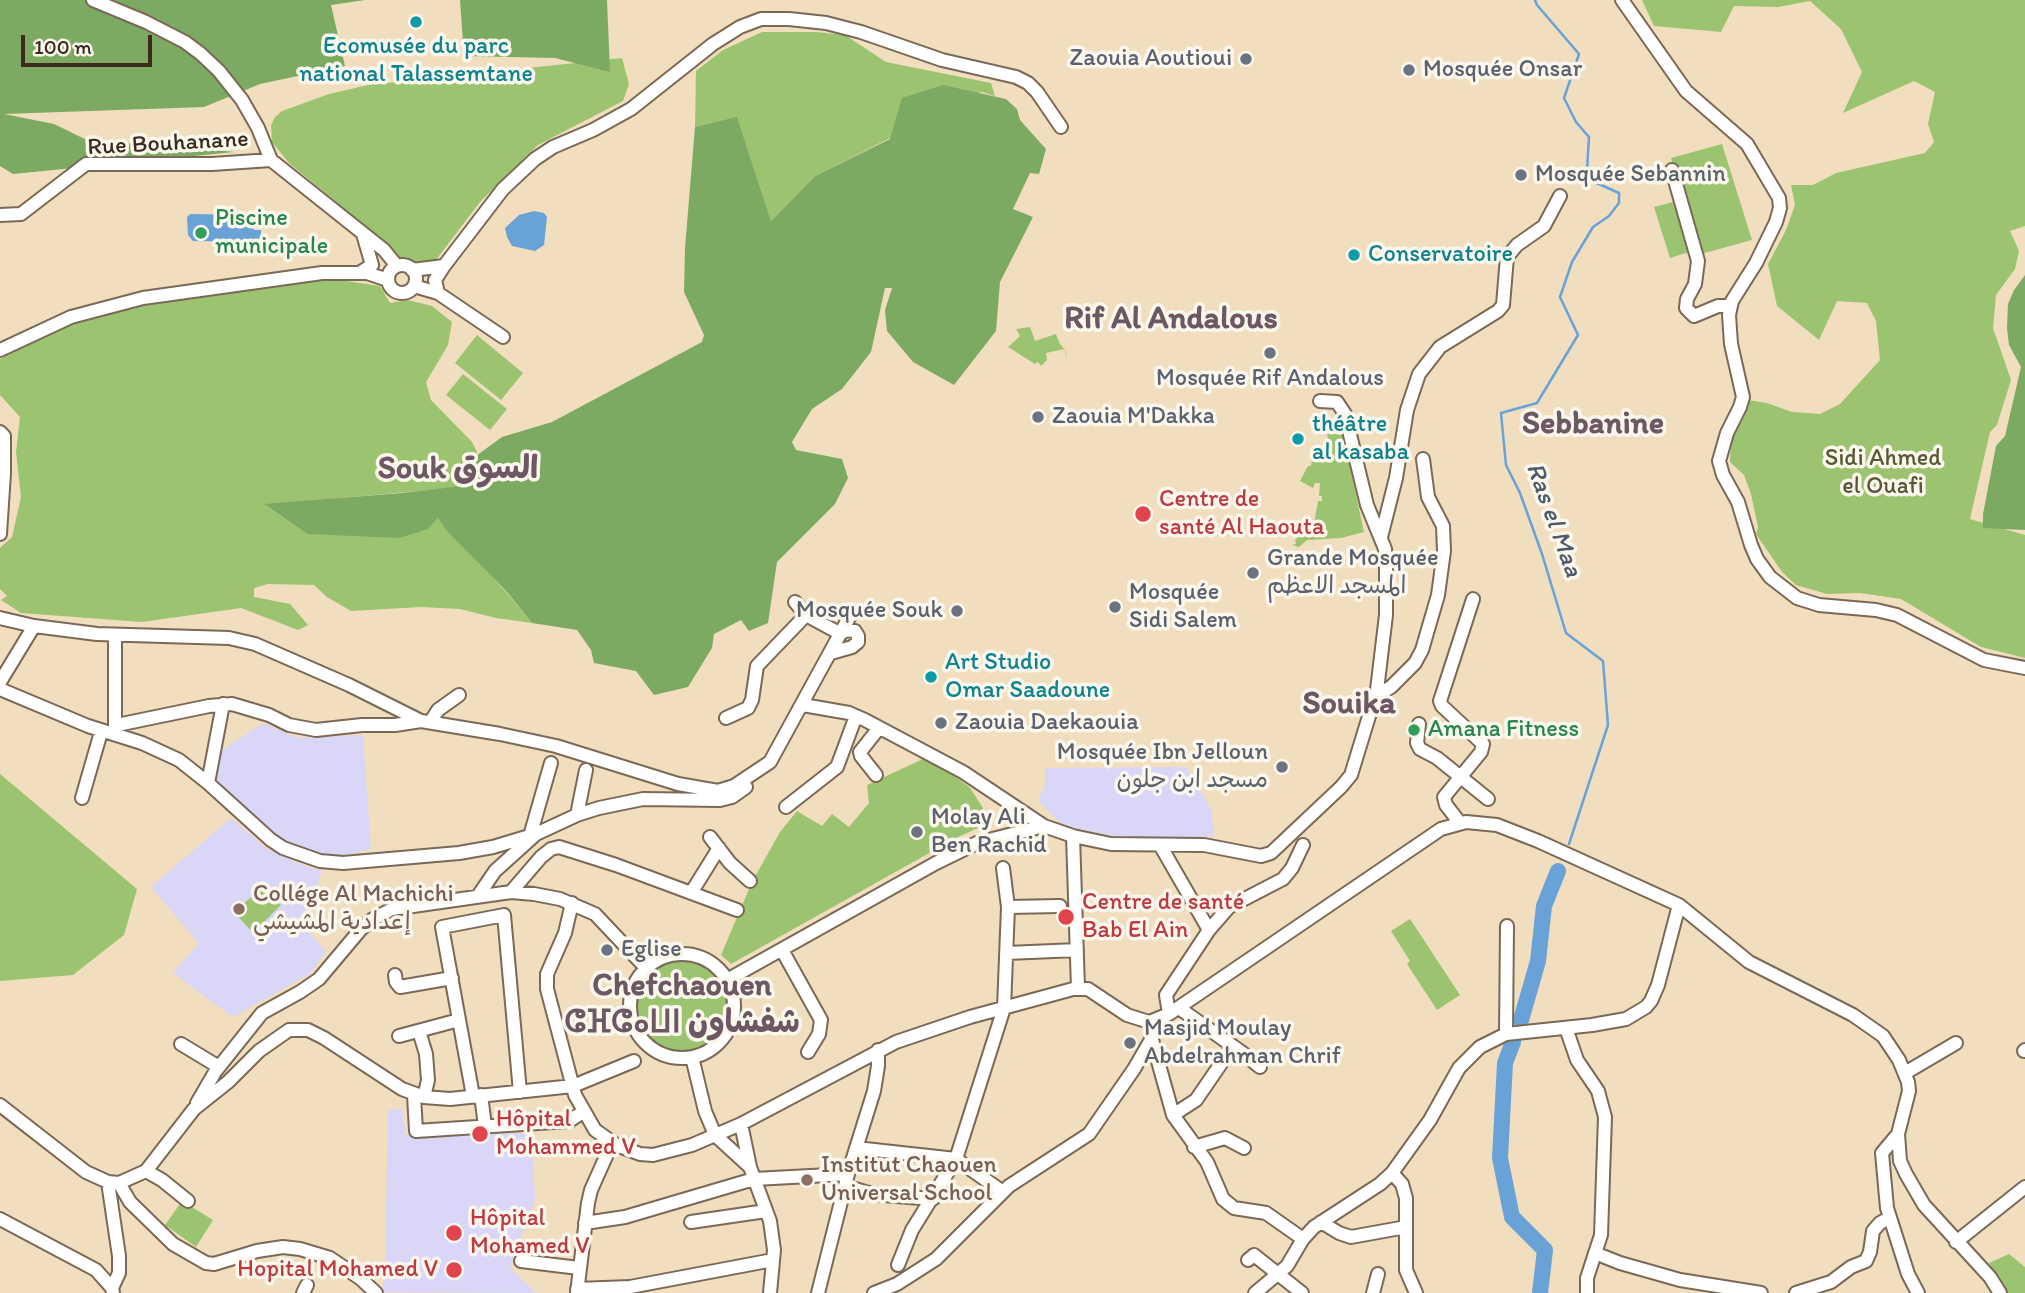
<!DOCTYPE html>
<meta charset="utf-8">
<style>
body{margin:0}
#map{position:relative;width:2025px;height:1293px;overflow:hidden;background:#f0debe;font-family:Itim,sans-serif}
canvas{display:block}
.scale{position:absolute;left:21px;top:35px;width:131px;height:32px;box-sizing:border-box;border:4px solid #3b2a1e;border-top:0;padding-left:9px;font-size:21px;line-height:24px;white-space:nowrap;color:#3b2a1e;-webkit-text-stroke:5px #fbf7ec;paint-order:stroke}
</style>
<div id="map">
<canvas width="2025" height="1293"></canvas>
<div class="scale">100 m</div>
</div>
<script>
const g = document.querySelector('canvas').getContext('2d');
g.lineJoin = 'round';
function fill(path, color) { g.fillStyle = color; g.fill(path, 'evenodd'); }
const shape = rows => new Path2D(rows.map(r => 'M' + r).join(''));
function trace(path, color, width, dash) { g.strokeStyle = color; g.lineWidth = width; g.lineCap = dash ? 'butt' : 'round'; g.setLineDash(dash || []); g.stroke(path); }
function label(font, color, halo, rows, align = 'center') {
  g.font = font + ' Itim,"Playpen Sans Arabic","Noto Sans Tifinagh",sans-serif'; g.lineWidth = 7; g.setLineDash([]); g.textBaseline = 'middle'; g.strokeStyle = halo; g.fillStyle = color; for (const [text, x, y, turn = 0] of rows) {
    g.save(); g.translate(x, y); g.rotate((+turn || 0) * Math.PI / 180); g.textAlign = isNaN(turn) ? turn : align; if (halo) g.strokeText(text, 0, 0); g.fillText(text, 0, 0); g.restore();
  }
}
fill(shape([
 [263,723,298,738,363,735,371,849,335,858,286,842,210,779,216,754],
 [1186,767,1211,809,1214,837,1122,837,1082,830,1060,823,1038,800,1045,786,1045,768],
 [231,818,267,849,305,866,323,871,317,882,319,884,317,899,299,920,326,952,310,974,233,1017,173,973,199,943,151,887],
 [402,1109,406,1135,531,1133,535,1199,510,1268,536,1293,382,1292,385,1268,388,1110]
]), '#d9d6f7');
fill(shape([
 [1642,0,2025,0,2025,226,2010,231,2019,251,2015,269,1996,295,1993,328,2011,380,1997,425,1990,432,1970,519,2025,535,2025,658,1981,647,1901,599,1860,593,1827,594,1796,585,1782,572,1756,534,1758,527,1751,494,1744,475,1730,462,1731,438,1747,400,1767,403,1792,412,1820,414,1840,404,1880,360,1876,321,1867,303,1837,301,1819,340,1777,306,1768,264,1786,230,1795,205,1791,185,1813,185,1836,173,1925,153,1934,142,1928,124,1935,92,1914,81,1843,113,1862,72,1841,29,1810,1,1778,7,1734,6,1721,32,1654,26],
 [762,32,816,32,845,35,886,62,991,83,995,96,981,92,815,176,771,221,737,118,695,127,696,71,723,50],
 [622,58,629,84,623,101,538,145,480,202,432,265,398,259,351,214,289,163,272,142,271,125,275,117,282,111,329,94,368,85],
 [1722,144,1752,240,1701,254,1671,158],
 [1673,202,1689,252,1670,258,1654,207],
 [320,277,380,286,390,303,408,300,432,306,452,322,448,345,426,382,431,400,472,442,477,452,475,462,479,471,479,480,461,487,265,505,307,534,427,529,438,518,506,592,532,623,496,618,460,609,421,607,351,611,327,597,314,585,268,584,254,588,254,597,290,604,308,625,298,630,241,608,142,622,21,613,1,600,7,596,0,589,0,548,12,537,21,497,16,452,20,417,0,395,0,359,73,322,136,307],
 [1030,327,1035,341,1056,334,1060,344,1066,351,1067,361,1065,349,1046,353,1047,360,1041,366,1038,362,1035,364,1008,347,1020,336,1016,329],
 [477,335,523,373,501,400,455,363],
 [463,374,507,409,490,430,446,395],
 [1327,433,1343,435,1364,532,1341,538,1307,540,1299,547,1292,545,1296,544,1295,540,1300,535,1317,535,1313,529,1318,501,1322,501,1322,496,1319,496,1320,483,1315,483,1313,488,1300,481,1308,466,1311,466,1312,457,1326,458,1327,454,1330,454],
 [923,759,944,768,970,788,983,808,978,828,958,837,731,964,721,955,752,882,780,832,797,811,822,826,832,814,849,827,869,803,867,785],
 [0,774,137,889,124,935,73,975,0,981],
 [264,886,281,905,253,933,234,912],
 [1410,919,1460,995,1437,1010,1407,964,1410,961,1391,931],
 '635 1006a47 47 0 1 1 94 0a47 47 0 1 1-94 0Z',
 [182,1201,213,1220,196,1247,165,1225],
 [2009,1254,2025,1267,2025,1293,2007,1293,1989,1263]
]), '#9cc470');
fill(shape([
 [0,0,365,0,331,5,345,66,260,84,204,107,4,114,54,124,95,144,155,143,234,152,13,174,0,166],
 [460,0,607,0,610,72,555,58,464,56],
 [943,85,1006,99,1017,109,1020,120,1046,149,1039,174,1030,173,1013,209,1033,217,1000,282,996,331,954,385,913,362,887,331,885,310,892,288,885,288,871,352,842,389,812,409,792,442,796,450,842,459,848,478,835,504,777,562,768,623,749,631,741,620,714,634,712,648,688,687,654,695,636,671,594,663,591,650,577,630,532,623,506,591,447,531,438,518,428,529,399,538,307,534,264,504,402,493,461,486,478,480,479,472,475,464,476,456,502,437,552,422,702,342,704,335,684,292,685,248,695,127,737,117,771,221,815,176,890,139,902,98],
 [2025,275,2025,530,1983,528,1983,514,1996,446,2005,436,2021,367,2009,345,2007,328,2008,304,2014,290]
]), '#7daa62');
fill(shape([
 [534,211,544,213,547,217,544,245,535,251,512,246,507,237,505,228,519,215],
 [190,214,252,215,254,230,261,230,261,242,193,241,188,235,187,217]
]), '#68a2d7');
trace(shape([
 [1535,0,1537,5,1579,54,1564,98,1576,122,1589,137,1587,169,1592,181,1619,193,1619,203,1609,216,1593,227,1572,262,1560,297,1578,335,1537,403,1501,413,1506,465,1520,493,1542,554,1566,633,1603,661,1608,725,1569,844]
]), '#68a2d7', 2.5);
trace(shape([
 [1521,1020,1538,961,1544,906,1558,871],
 [1513,1042,1505,1063,1500,1158,1512,1217,1545,1250,1540,1293]
]), '#68a2d7', 16);
const minor = shape([
 [93,0,146,22,185,42,201,54,219,71,242,100,258,128,271,160,384,250,397,266],
 [1622,0,1686,91,1747,144,1779,198,1780,208,1776,222,1756,263,1732,301,1729,315,1731,344,1743,397,1740,407,1727,433,1719,461,1723,475,1738,502,1751,545,1757,559,1770,577,1797,598,1819,605,1876,610,1897,615,1984,660,2025,668],
 [1672,170,1698,261,1695,284,1687,299,1686,308,1694,316,1718,306,1731,306],
 [0,215,21,214,86,164,212,164,271,160],
 '388 279a14 14 0 1 1 28 0a14 14 0 1 1-28 0Z',
 [412,270,444,266,503,189,535,159,553,147,593,130,631,109,713,44,740,27,761,19,789,19,826,23,861,32,942,60,1016,77,1028,83,1037,92,1061,127],
 [359,273,372,265,363,234],
 [414,286,438,293,503,337],
 [438,293,435,280,444,266],
 [0,350,71,317,143,298,322,273,367,273,388,280],
 [0,432,4,436,4,473],
 [0,473,4,473,0,534],
 [1381,537,1396,478,1407,410,1419,374,1440,347,1498,311,1503,305,1507,257,1517,245,1544,226,1560,196],
 [795,602,806,615,841,634],
 [0,618,34,626,97,634,229,638,255,644,278,654,349,685,421,721,500,734,556,746,678,784,718,791,734,786,770,762,851,614],
 [115,635,115,734],
 [831,653,852,647,858,642,858,636,855,631,844,630],
 [0,682,34,626],
 [0,689,88,726,142,743,179,760,208,783,271,840,283,848,320,861,343,863,459,853,493,847,536,834],
 [1377,690,1386,690,1391,687,1415,663,1422,650,1438,595,1444,551,1443,526,1428,497,1423,459],
 [803,705,849,713,865,720,963,772,1044,826],
 [726,718,748,708,752,700,757,666,806,615],
 [431,721,438,710,459,695],
 [1419,724,1417,743,1420,749,1437,758,1488,799],
 [117,725,209,706,232,704,269,715,289,725,316,730,362,725,395,725,421,721],
 [876,775,861,756,860,752,879,728],
 [208,783,223,704],
 [82,798,101,732],
 [786,807,837,767,856,716],
 [577,815,586,770],
 [1460,823,1446,805,1444,797,1481,752,1483,744,1442,706,1440,701,1473,599],
 [530,836,551,763],
 [1073,836,1078,988],
 [710,837,730,863,750,881],
 [1160,845,1209,930],
 [511,892,541,857,551,849,559,847,616,865,737,910],
 [691,893,719,848],
 [478,896,495,871,536,834,577,815,599,808,643,799,720,800,732,797,746,787],
 [572,903,565,933,547,974,547,989,575,1095,595,1130,616,1145,640,1154,653,1155,692,1145,741,1124,896,1042,970,1017,1073,989,1088,989,1127,1015,1149,1022,1169,1014,1441,829,1466,822,1497,825,1538,841,1679,905,1749,962,1853,1015,1883,1036,1899,1060,1908,1082,1909,1091,1898,1134,1900,1161,1906,1174,1924,1205,1990,1277,2000,1293],
 [1008,907,1060,906],
 [782,950,821,1020,819,1034,808,1052],
 [1007,953,1077,950],
 '630 1006a52 52 0 1 1 104 0a52 52 0 1 1-104 0Z',
 [395,975,396,982,400,987,452,978],
 [727,980,936,863,977,843,1044,826,1073,836,1111,844,1204,845,1261,856,1271,853,1341,787,1351,775,1377,690,1386,615,1386,568,1385,549,1367,505,1345,414,1337,402,1320,401],
 [1179,1008,1244,1054,1260,1067],
 [1169,1014,1166,995,1209,930,1229,907,1283,879,1292,868,1303,845],
 [1566,1028,1577,1060,1598,1091,1605,1117,1601,1235,1587,1278,1587,1293],
 [419,1031,426,1054,428,1080,424,1097],
 [1506,1034,1507,926],
 [399,1036,459,1020],
 [1151,1036,1173,1115,1207,1162,1223,1199,1234,1208,1266,1213,1303,1239],
 [181,1044,219,1067],
 [2024,1051,2025,1050],
 [692,1057,705,1111,715,1135,750,1167,770,1221,774,1250,770,1293],
 [1905,1073,1956,1043],
 [414,1095,416,1131,569,1121,583,1112],
 [481,1095,485,1126],
 [473,1096,442,927,504,915,520,1092],
 [197,1103,215,1072,262,1013,300,992,319,979,361,929,373,919,392,909,511,892,534,894,560,899,595,914,647,969],
 [0,1105,86,1172,108,1182,119,1183,146,1171,194,1109,228,1082,259,1051,289,1030,308,1030,324,1038,402,1089,424,1097,450,1099,573,1086,634,1061],
 [1173,1115,1196,1100,1233,1046],
 [741,1124,750,1167],
 [1898,1134,1882,1153,1887,1208,1908,1274,1918,1293],
 [1194,1147,1225,1138,1244,1148],
 [856,1148,956,1159,1003,1192],
 [146,1171,162,1180,188,1201],
 [1392,1173,1402,1184,1406,1198,1406,1270,1416,1293],
 [108,1182,119,1256,119,1273,112,1288],
 [119,1183,130,1202,173,1244,206,1263,214,1264,257,1251,283,1247,300,1249,330,1258,361,1279,376,1293],
 [845,1186,872,1194,933,1199],
 [0,1219,96,1270,112,1288,113,1293],
 [691,1222,766,1211],
 [1321,1222,1339,1233,1351,1237,1406,1227],
 [585,1223,625,1217,754,1179,848,1174],
 [1956,1242,2025,1187],
 [1595,1253,1620,1263,1680,1280,1761,1293],
 [1248,1260,1254,1255,1302,1293],
 [521,1261,579,1268],
 [898,1265,912,1230,956,1159,1004,1008,1008,907,1003,868],
 [577,1289,630,1287,773,1260],
 [303,1293,307,1285],
 [577,1293,588,1203,591,1190,612,1143],
 [818,1293,848,1174,874,1091,878,1066,878,1050],
 [874,1293,897,1284,936,1259,1009,1186,1089,1134,1134,1069,1152,1038],
 [1255,1293,1287,1266,1303,1239,1314,1227,1380,1184,1392,1173,1430,1120,1459,1068,1480,1047,1506,1034,1592,1025,1626,1019,1646,1007,1651,1001,1658,985,1679,905],
 [1373,1293,1378,1274],
 [1796,1293,1831,1282,1851,1267,1866,1261,1870,1252,1873,1231,1880,1223,1889,1218]
]);
trace(minor, '#7a6956', 16);
trace(minor, '#fff', 12);
for (const [x, y, r, color] of [
 [416,22,7,"#0f9aa8"],
 [1246,59,7,"#6b7280"],
 [1409,70,7,"#6b7280"],
 [1521,175,7,"#6b7280"],
 [201,233,7,"#2e9e5b"],
 [1354,255,7,"#0f9aa8"],
 [1270,353,7,"#6b7280"],
 [1038,417,7,"#6b7280"],
 [1298,439,7,"#0f9aa8"],
 [1143,514,9,"#e0444e"],
 [1253,573,7,"#6b7280"],
 [1115,607,7,"#6b7280"],
 [957,611,7,"#6b7280"],
 [931,677,7,"#0f9aa8"],
 [941,723,7,"#6b7280"],
 [1414,730,7,"#2e9e5b"],
 [1282,767,7,"#6b7280"],
 [917,832,7,"#6b7280"],
 [239,909,7,"#8d6e63"],
 [1066,917,9,"#e0444e"],
 [607,950,7,"#6b7280"],
 [1130,1043,7,"#6b7280"],
 [480,1134,9,"#e0444e"],
 [807,1180,7,"#8d6e63"],
 [454,1233,9,"#e0444e"],
 [454,1270,9,"#e0444e"]
]) { const dot = new Path2D(); dot.arc(x, y, r, 0, 2 * Math.PI); g.fillStyle = color; g.fill(dot); trace(dot, '#fbf7ec', 2.5); }
label('24px', '#0d838f', '#fbf7ec', [
 ["Ecomusée du parc",416,47,"center"],
 ["national Talassemtane",416,75,"center"],
 ["Conservatoire",1368,255],
 ["théâtre",1312,425],
 ["al kasaba",1312,453],
 ["Art Studio",945,663],
 ["Omar Saadoune",945,691]
], 'left');
label('24px', '#5b616d', '#fbf7ec', [
 ["Zaouia Aoutioui",1232,59,"right"],
 ["Mosquée Onsar",1423,70],
 ["Mosquée Sebannin",1535,175],
 ["Mosquée Rif Andalous",1270,379,"center"],
 ["Zaouia M'Dakka",1052,417],
 ["Grande Mosquée",1267,559],
 ["المسجد الاعظم",1267,587],
 ["Mosquée",1129,593],
 ["Sidi Salem",1129,621],
 ["Mosquée Souk",943,611,"right"],
 ["Zaouia Daekaouia",955,723],
 ["Mosquée Ibn Jelloun",1268,753,"right"],
 ["مسجد ابن جلون",1268,781,"right"],
 ["Molay Ali",931,818],
 ["Ben Rachid",931,846],
 ["Eglise",621,950],
 ["Masjid Moulay",1144,1029],
 ["Abdelrahman Chrif",1144,1057]
], 'left');
label('24px', '#3b2a1e', '#fbf7ec', [
 ["Rue Bouhanane",168,144,-3]
]);
label('24px', '#27864d', '#fbf7ec', [
 ["Piscine",215,219],
 ["municipale",215,247],
 ["Amana Fitness",1428,730]
], 'left');
label('24px', '#585837', '#fbf7ec', [
 ["Sidi Ahmed",1883,459],
 ["el Ouafi",1883,487]
]);
label('24px', '#be3a42', '#fbf7ec', [
 ["Centre de",1159,500],
 ["santé Al Haouta",1159,528],
 ["Centre de santé",1082,903],
 ["Bab El Ain",1082,931],
 ["Hôpital",496,1120],
 ["Mohammed V",496,1148],
 ["Hôpital",470,1219],
 ["Mohamed V",470,1247],
 ["Hopital Mohamed V",438,1270,"right"]
], 'left');
label('24px', '#785e54', '#fbf7ec', [
 ["Collége Al Machichi",253,895],
 ["إعدادية المشيشي",253,923],
 ["Institut Chaouen",821,1166],
 ["Universal School",821,1194]
], 'left');
label('italic 26px', '#4d5a68', '#fbf7ec', [
 ["Ras el Maa",1553,520,70]
]);
label('bold 32px', '#6c5763', '#fbf7ec', [
 ["Rif Al Andalous",1171,320],
 ["Sebbanine",1593,425],
 ["Souk السوق",458,470],
 ["Souika",1349,705],
 ["Chefchaouen",682,987],
 ["ⵛⴼⵛⴰⵡⵏ شفشاون",682,1024]
]);
</script>
